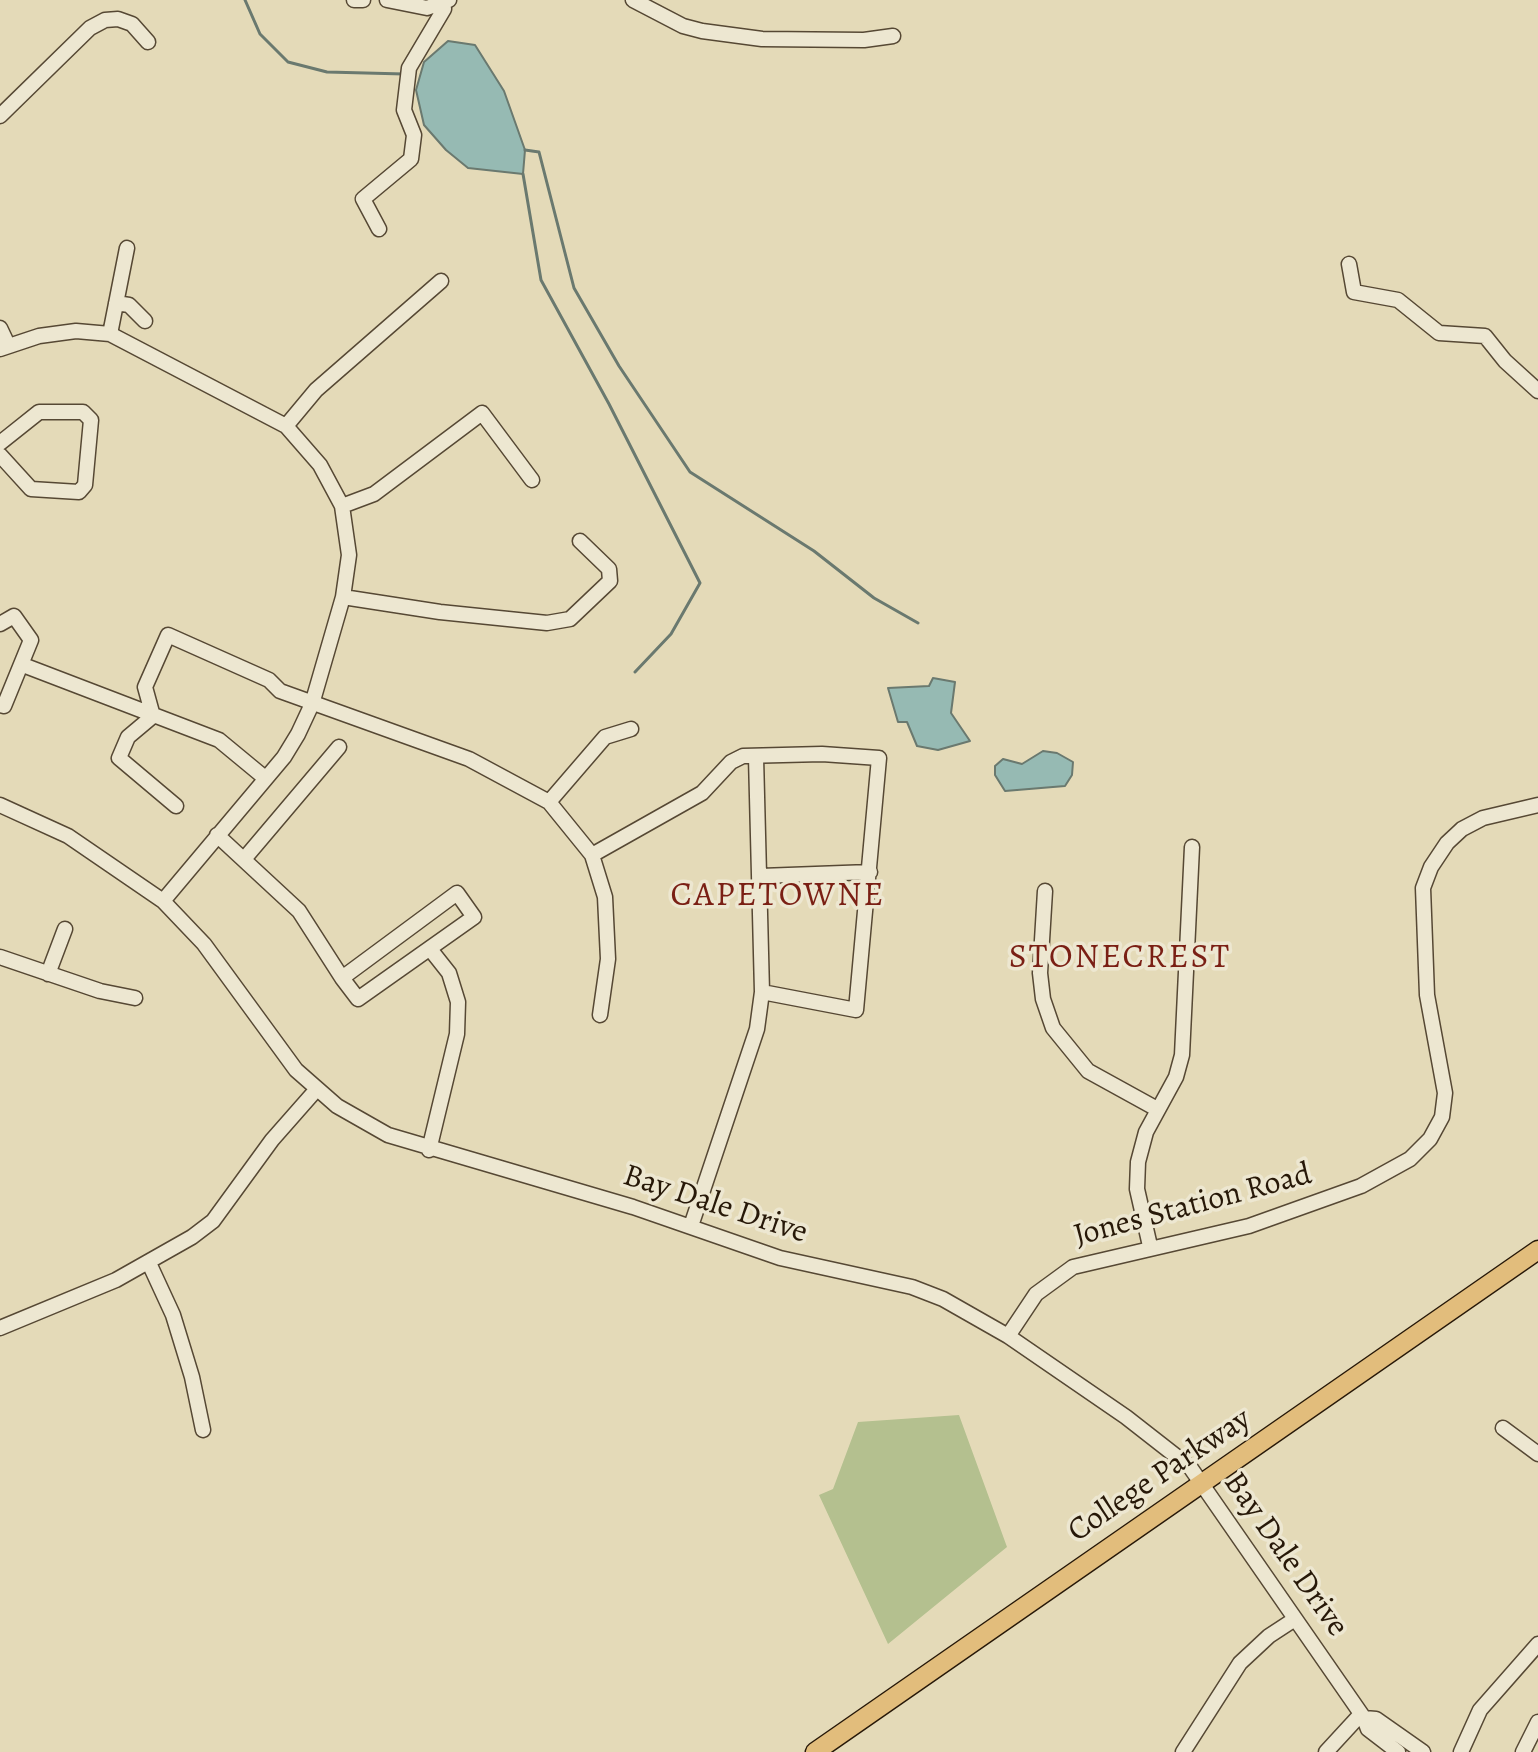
<!DOCTYPE html>
<style>
body{margin:0}
canvas{display:block;background:#e4dab8}
</style>
<canvas width="1538" height="1752"></canvas>
<script>
const g = document.querySelector('canvas').getContext('2d');
g.lineJoin = 'round';
function fill(path, color) { g.fillStyle = color; g.fill(path, 'evenodd'); }
const shape = rows => new Path2D(rows.map(r => 'M' + r).join(''));
function trace(path, color, width, dash) { g.strokeStyle = color; g.lineWidth = width; g.lineCap = dash ? 'butt' : 'round'; g.setLineDash(dash || []); g.stroke(path); }
function label(font, color, halo, rows, align = 'center') {
  g.font = font + ' Alegreya,serif'; g.lineWidth = 7; g.setLineDash([]); g.textBaseline = 'middle'; g.strokeStyle = halo; g.fillStyle = color; for (const [text, x, y, turn = 0] of rows) {
    g.save(); g.translate(x, y); g.rotate((+turn || 0) * Math.PI / 180); g.textAlign = isNaN(turn) ? turn : align; if (halo) g.strokeText(text, 0, 0); g.fillText(text, 0, 0); g.restore();
  }
}
fill(shape([
 [959,1415,1007,1547,888,1644,819,1495,833,1489,858,1422]
]), '#b4c08f');
const water = shape([
 [448,41,475,45,504,91,525,150,523,174,468,168,446,150,424,125,416,90,424,62,448,41],
 [933,678,955,682,951,713,970,741,938,750,917,746,907,722,898,722,888,688,929,686,933,678],
 [1043,751,1057,753,1073,762,1072,775,1065,786,1005,791,995,775,995,766,1003,759,1022,764,1043,751]
]);
fill(water, '#96bab3');
trace(water, '#6a796f', 2);
trace(shape([
 [245,0,260,34,288,62,327,72,404,74],
 [525,150,539,152,574,288,619,366,690,472,814,551,874,598,918,623],
 [523,174,541,280,609,404,700,583,671,634,635,672]
]), '#6a796f', 3);
const minor = shape([
 [354,0,363,0],
 [387,0,427,8,449,0],
 [633,0,683,26,702,31,762,39,864,40,893,36],
 [0,116,90,28,105,20,118,19,132,24,148,42],
 [379,229,363,199,411,159,414,135,404,110,409,68,444,9,443,2],
 [1349,264,1354,292,1398,300,1439,333,1485,336,1505,361,1538,391],
 [116,303,129,305,145,321],
 [0,328,8,345],
 [110,334,127,248],
 [0,349,39,336,76,331,110,334,286,426,320,465,342,506,349,555,343,597,312,704,298,734,284,757,163,901],
 [286,426,316,390,441,281],
 [0,443,39,412,83,412,91,420,85,485,79,492,31,489,0,455],
 [342,506,374,494,482,413,532,480],
 [343,597,440,612,547,623,570,619,610,581,609,569,580,541],
 [0,624,14,616,31,640,4,706,0,705],
 [23,665,219,740,265,778],
 [153,716,145,687,168,635,269,680,280,691,469,759,549,802,592,855,605,897,608,959,600,1015],
 [153,716,128,737,119,758,176,806],
 [549,802,605,737,631,729],
 [0,805,68,836,163,901,204,944,296,1070,337,1106,388,1135,633,1207,780,1258,912,1287,943,1299,1008,1336,1126,1417,1190,1467,1364,1718,1368,1729,1398,1752],
 [217,835,299,911,342,978,358,999,474,917,457,893,342,978],
 [592,855,702,793,731,762,743,756,822,754,879,758,856,1010,762,992],
 [245,858,339,747],
 [761,876,870,872],
 [1045,891,1040,973,1043,999,1053,1028,1088,1071,1157,1109],
 [0,957,100,991,135,998],
 [48,974,65,929],
 [429,1150,457,1034,458,1002,449,973,430,949],
 [691,1226,757,1029,762,992,756,757],
 [1150,1246,1137,1189,1138,1162,1146,1132,1176,1077,1182,1055,1192,847],
 [149,1263,173,1315,192,1377,203,1430],
 [0,1328,116,1280,192,1237,213,1221,272,1140,316,1090],
 [1008,1336,1036,1294,1073,1267,1249,1226,1361,1186,1410,1159,1430,1139,1442,1117,1445,1093,1427,995,1423,888,1431,867,1447,843,1462,829,1483,818,1538,805],
 [1503,1428,1538,1454],
 [1364,1718,1376,1719,1423,1752],
 [1183,1752,1240,1663,1269,1636,1295,1619],
 [1326,1752,1361,1714],
 [1461,1752,1480,1710,1538,1644],
 [1523,1752,1538,1722]
]);
const major = shape([
 [815,1752,1538,1250]
]);
trace(minor, '#564834', 17);
trace(major, '#271808', 21);
trace(minor, '#ede7d1', 14);
trace(major, '#e2bd7c', 18);
label('32px', '#271808', '#ede7d1', [
 ["Bay Dale Drive",715,1205,18],
 ["Jones Station Road",1193,1206,-15],
 ["College Parkway",1160,1476,-34],
 ["Bay Dale Drive",1285,1555,55]
]);
g.letterSpacing = '2px';
label('34px', '#7a1f14', '#ede7d1', [
 ["CAPETOWNE",778,897],
 ["STONECREST",1120,959]
]);
g.letterSpacing = '0px';
</script>
